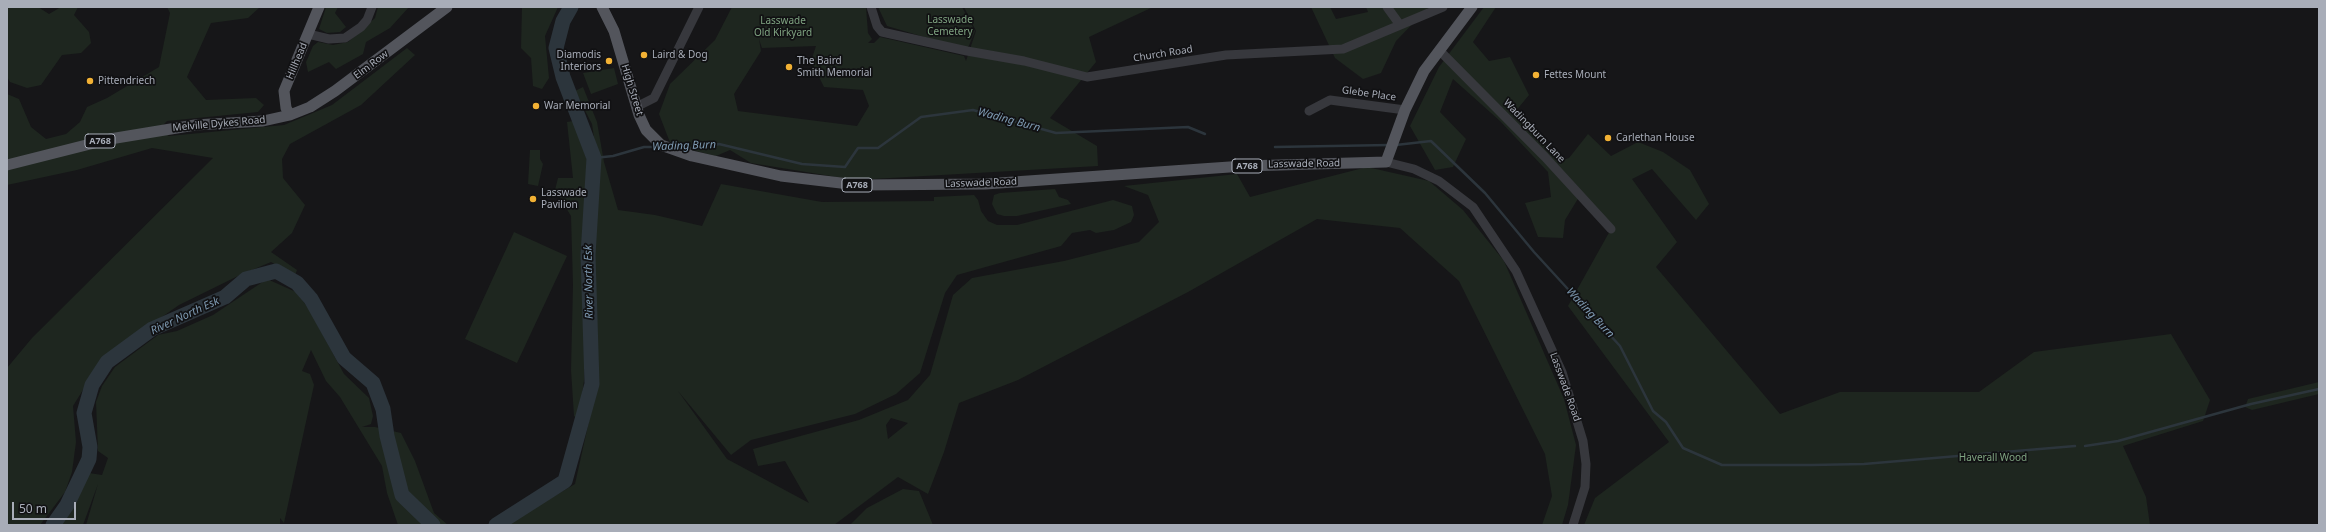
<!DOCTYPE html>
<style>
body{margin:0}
#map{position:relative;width:2326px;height:532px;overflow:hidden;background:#161618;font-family:"Noto Sans",sans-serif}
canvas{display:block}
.frame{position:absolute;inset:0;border:8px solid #a8adb8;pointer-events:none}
.scale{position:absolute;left:12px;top:502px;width:64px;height:18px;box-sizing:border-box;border:2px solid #a8adb8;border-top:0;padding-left:5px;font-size:12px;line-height:14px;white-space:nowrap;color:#a8adb8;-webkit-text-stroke:3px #111113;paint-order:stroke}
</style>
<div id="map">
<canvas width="2326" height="532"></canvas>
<div class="frame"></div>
<div class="scale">50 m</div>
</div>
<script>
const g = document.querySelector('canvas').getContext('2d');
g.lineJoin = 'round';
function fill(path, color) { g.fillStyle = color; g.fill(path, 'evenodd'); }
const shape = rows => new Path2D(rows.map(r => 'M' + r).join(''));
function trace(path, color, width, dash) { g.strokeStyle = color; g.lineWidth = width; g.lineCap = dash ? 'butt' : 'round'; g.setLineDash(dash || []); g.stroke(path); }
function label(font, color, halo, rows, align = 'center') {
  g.font = font + ' "Noto Sans",sans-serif'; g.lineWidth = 3.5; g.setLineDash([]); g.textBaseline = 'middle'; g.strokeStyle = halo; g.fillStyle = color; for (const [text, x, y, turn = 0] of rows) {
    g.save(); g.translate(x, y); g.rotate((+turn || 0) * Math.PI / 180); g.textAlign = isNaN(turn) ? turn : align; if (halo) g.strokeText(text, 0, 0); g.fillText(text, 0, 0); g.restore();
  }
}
fill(shape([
 [7,7,38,7,49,14,61,7,78,7,74,15,89,32,91,43,81,53,62,55,41,85,27,88,10,82,7,77],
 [167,7,260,7,248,18,211,23,187,77,206,100,256,98,264,105,258,112,167,121,158,130,169,136,284,125,332,105,407,48,415,55,361,105,290,144,282,159,283,178,305,205,292,233,271,252,297,270,295,275,271,262,240,275,179,305,102,359,73,406,76,442,72,472,65,492,40,525,7,525,7,368,32,338,213,158,152,148,77,170,7,185,7,94,19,99,31,127,46,139,66,134,80,122,87,107,107,98,159,67,170,13],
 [326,7,338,7,335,13,346,27,340,32,327,33,319,29],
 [378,7,409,7,390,28,366,42,363,54,336,69,329,62,308,72,306,62,313,46,318,42,333,45,348,42,375,18],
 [522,7,558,7,545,36,549,78,542,89,533,86,531,58,521,48],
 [732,7,866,7,868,33,872,39,868,43,874,43,880,37,964,56,966,61,976,31,964,7,1153,7,1089,37,1096,62,1050,118,1097,146,1098,166,855,180,751,163,730,150,716,156,671,145,659,114,670,84,715,40],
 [759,39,762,48,816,46,811,61,824,87,863,90,869,106,857,126,738,111,734,94,761,51],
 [878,7,962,7,975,31,968,48,948,44,887,26],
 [1311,7,1330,7,1336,19,1368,12,1366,7,1429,7,1396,41,1381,73,1363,79,1335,58],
 [1484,7,1496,7,1473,42,1489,61,1510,57,1529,95,1515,112,1560,161,1569,158,1588,134,1611,156,1638,142,1663,152,1690,170,1709,204,1696,220,1652,169,1632,179,1677,242,1656,267,1780,414,1840,392,1979,392,2034,352,2171,334,2210,400,2203,421,2123,446,2146,497,2150,525,1584,525,1595,498,1669,442,1568,306,1611,229,1579,197,1565,220,1563,238,1538,237,1525,203,1551,197,1548,172,1500,121,1453,79,1440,112,1466,139,1453,167,1435,170,1410,126,1439,67],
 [614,68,618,84,591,94,583,73],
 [583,87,597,122,604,162,618,210,655,215,702,226,721,184,822,202,934,201,934,197,974,195,978,200,981,211,988,221,997,225,1017,225,1113,200,1132,206,1134,215,1131,222,1114,230,1096,233,1090,230,1072,233,1061,246,957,275,945,293,920,373,896,394,855,414,751,440,731,455,678,391,727,459,809,503,785,461,758,466,753,449,859,420,908,400,930,375,953,295,972,278,1064,261,1139,242,1159,222,1148,195,1124,186,1237,174,1250,197,1367,167,1429,181,1463,210,1504,261,1564,399,1576,445,1568,505,1562,525,1542,525,1552,496,1545,454,1459,281,1400,228,1317,219,1188,292,1018,380,959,403,944,452,928,494,898,477,834,525,504,525,575,484,597,385,593,261,599,171,592,124,575,91],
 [891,418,908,423,888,439,886,425],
 [573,121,587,159,584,380,579,420,574,416,571,370,573,285,571,216,555,190,558,178,573,178,567,122],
 [530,150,540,150,540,159,543,164,538,186,528,184],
 [1055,189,1059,197,1068,200,1071,204,1017,216,1004,216,997,214,992,204,994,195,1000,193],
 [514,232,567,256,517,363,465,339],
 [267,279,296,292,309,309,344,374,369,398,373,416,371,424,362,427,375,427,401,433,415,461,434,513,448,525,398,525,387,493,382,466,340,397,326,381,311,350,302,371,310,374,314,385,284,523,280,518,280,525,86,525,98,484,83,525,61,525,71,512,89,473,102,475,108,458,98,451,96,402,102,386,115,367,158,335,177,331,213,315],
 [2319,382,2319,394,2252,410,2245,407,2248,399],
 [903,489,919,491,933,525,850,525,867,508]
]), '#1e261f');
trace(shape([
 [1396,145,1431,141,1485,193,1534,252,1620,346,1653,411,1666,422,1683,448,1722,465,1812,465,1864,464,2075,446],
 [1275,147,1389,145],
 [683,148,699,148,719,144,802,164,845,167,858,148,878,148,921,117,973,110,1056,133,1188,127,1205,134],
 [594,158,613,156,644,147,658,147],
 [2085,446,2118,441,2251,404,2319,389]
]), '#2c353c', 2.5);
trace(shape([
 [53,525,67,505,89,459,90,447,84,413,92,385,107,362,152,329,225,297,246,279,276,271,297,283,311,299,344,358,373,383,383,409,387,436,402,495,433,525],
 [496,525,565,481,592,384,588,255,594,158,563,77,556,48,563,21,571,7]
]), '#2c353c', 15);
trace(shape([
 [871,7,877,26,882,32,967,51,1024,61,1087,77,1226,55,1343,49,1443,7],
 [1387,7,1400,25],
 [308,34,329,39,345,38,361,27,367,20,372,7],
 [1439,50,1545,157,1611,229],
 [636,107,654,98,699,7],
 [1309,111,1330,100,1405,110],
 [1386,162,1414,169,1439,181,1473,207,1516,271,1562,372,1583,441,1586,464,1585,487,1573,525]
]), '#37383d', 9);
trace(shape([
 [602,7,614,31,639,115,646,130,661,145,692,156,781,176,858,185,985,184,1244,166,1386,162,1405,110,1424,71,1472,7],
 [290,115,286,108,284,91,319,7],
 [7,165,110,139,195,125,263,121,290,115,310,107,335,91,447,7]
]), '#53555c', 11);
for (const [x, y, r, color] of [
 [644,55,4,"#f2b134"],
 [609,61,4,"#f2b134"],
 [789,67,4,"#f2b134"],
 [1536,75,4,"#f2b134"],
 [90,81,4,"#f2b134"],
 [536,106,4,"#f2b134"],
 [1608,138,4,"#f2b134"],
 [533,199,4,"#f2b134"]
]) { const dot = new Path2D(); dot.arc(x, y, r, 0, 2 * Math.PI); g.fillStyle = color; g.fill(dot); trace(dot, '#111113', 1.5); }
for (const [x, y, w] of [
 [100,141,30],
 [1247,166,30],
 [857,185,30]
]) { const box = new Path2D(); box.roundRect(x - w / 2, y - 7, w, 14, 3); g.fillStyle = '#111113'; g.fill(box); trace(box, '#a8adb8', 1); }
label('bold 9px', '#a8adb8', null, [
 ["A768",100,141],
 ["A768",1247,166],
 ["A768",857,185]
]);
label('10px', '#7fa381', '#111113', [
 ["Lasswade",950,20],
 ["Cemetery",950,32],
 ["Lasswade",783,21],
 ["Old Kirkyard",783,33],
 ["Haverall Wood",1993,458]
]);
label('10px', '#a8adb8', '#111113', [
 ["Church Road",1163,54,-9],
 ["Hillhead",297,61,-67],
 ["Elm Row",371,65,-37],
 ["High Street",632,90,73],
 ["Glebe Place",1369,94,8],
 ["Melville Dykes Road",219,124,-5],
 ["Wadingburn Lane",1534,131,46],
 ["Lasswade Road",1304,164,-1],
 ["Lasswade Road",981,183,-2],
 ["Lasswade Road",1565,387,70]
]);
label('10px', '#a8adb8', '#111113', [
 ["Diamodis",601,55,"right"],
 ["Interiors",601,67,"right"],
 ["Laird & Dog",652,55],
 ["The Baird",797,61],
 ["Smith Memorial",797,73],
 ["Fettes Mount",1544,75],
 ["Pittendriech",98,81],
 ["War Memorial",544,106],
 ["Carlethan House",1616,138],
 ["Lasswade",541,193],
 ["Pavilion",541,205]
], 'left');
label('italic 11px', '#7f9bb3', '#111113', [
 ["Wading Burn",1009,120,15],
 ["Wading Burn",684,146,-2],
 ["River North Esk",589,282,-91],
 ["Wading Burn",1590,313,47],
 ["River North Esk",185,316,-25]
]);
</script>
